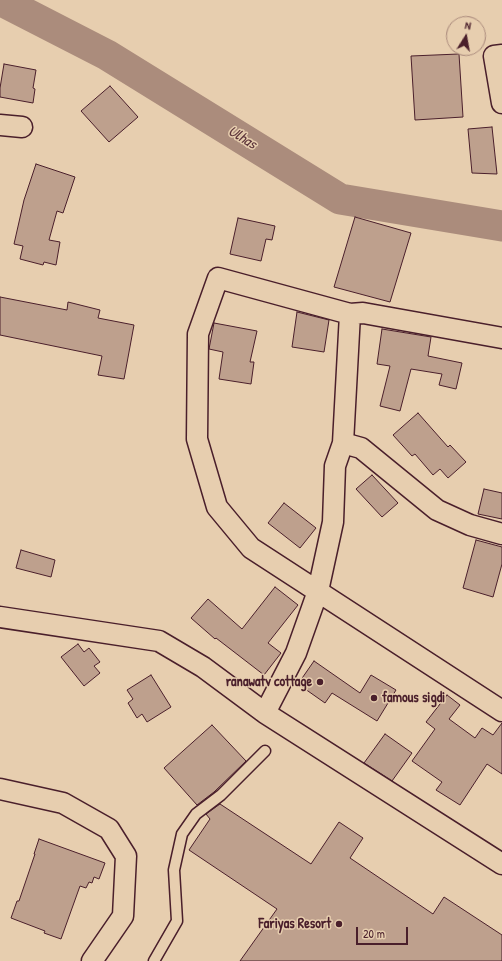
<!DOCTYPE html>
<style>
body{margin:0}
#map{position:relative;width:502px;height:961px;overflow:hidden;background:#e7ceaf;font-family:"Patrick Hand",sans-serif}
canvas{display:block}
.north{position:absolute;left:446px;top:16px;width:40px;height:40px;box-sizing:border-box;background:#e7ceaf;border:1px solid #a8887a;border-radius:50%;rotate:11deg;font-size:11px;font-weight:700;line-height:16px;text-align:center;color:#4a1f2b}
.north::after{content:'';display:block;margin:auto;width:14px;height:18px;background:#4a1f2b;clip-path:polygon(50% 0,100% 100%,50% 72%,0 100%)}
.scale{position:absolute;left:356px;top:927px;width:52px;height:18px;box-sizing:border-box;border:2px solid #4a1f2b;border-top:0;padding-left:5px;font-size:12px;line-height:14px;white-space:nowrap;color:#4a1f2b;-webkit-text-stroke:3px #e7ceaf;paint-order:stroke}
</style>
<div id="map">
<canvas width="502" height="961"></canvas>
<div class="north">N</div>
<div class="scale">20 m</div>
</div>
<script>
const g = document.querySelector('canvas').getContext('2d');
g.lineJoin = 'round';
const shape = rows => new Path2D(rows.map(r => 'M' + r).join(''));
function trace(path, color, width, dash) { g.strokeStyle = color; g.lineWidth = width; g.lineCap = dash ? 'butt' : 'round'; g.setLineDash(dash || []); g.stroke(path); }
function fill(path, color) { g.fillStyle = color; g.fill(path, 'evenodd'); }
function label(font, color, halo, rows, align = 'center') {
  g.font = font + ' "Patrick Hand",sans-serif'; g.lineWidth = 3; g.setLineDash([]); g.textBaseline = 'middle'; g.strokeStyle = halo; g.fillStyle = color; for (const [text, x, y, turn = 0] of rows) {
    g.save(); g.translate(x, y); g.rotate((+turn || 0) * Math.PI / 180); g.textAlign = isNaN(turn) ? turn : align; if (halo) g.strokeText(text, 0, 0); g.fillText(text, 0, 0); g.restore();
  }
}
trace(shape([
 [0,0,107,55,340,199,502,226]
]), '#ab8c7c', 31);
const building = shape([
 [459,54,463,117,415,120,411,56,459,54],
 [4,64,36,70,33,88,35,89,33,103,0,97,0,88,4,64],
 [110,86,138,117,109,142,81,111,110,86],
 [492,127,497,174,472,173,468,129,492,127],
 [36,164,75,177,63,213,57,211,49,240,60,242,56,265,44,262,43,265,20,259,23,246,14,244,24,200,36,164],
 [355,217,411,233,390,302,334,287,355,217],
 [238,218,275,226,272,240,266,239,261,261,230,254,238,218],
 [0,297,67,310,68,302,100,310,98,318,134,325,124,379,98,375,102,356,0,335,0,297],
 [297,312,329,320,324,352,292,347,297,312],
 [214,323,257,331,250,362,254,362,251,384,219,379,223,352,209,349,214,323],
 [382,329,431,337,428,356,462,363,456,389,439,385,442,374,411,369,400,411,380,406,390,366,377,364,382,329],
 [418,413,448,447,450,445,466,462,448,478,440,469,433,475,415,454,412,456,393,435,418,413],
 [372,475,398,503,382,517,356,489,372,475],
 [484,489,502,493,502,519,478,514,484,489],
 [284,503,316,528,300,548,268,523,284,503],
 [476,540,502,547,502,564,493,597,463,588,476,540],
 [21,550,55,560,51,577,16,568,21,550],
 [275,587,298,605,268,643,281,653,264,675,216,638,215,639,191,618,208,599,242,629,275,587],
 [78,644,84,652,89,648,100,662,94,666,100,673,84,686,61,657,78,644],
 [314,661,360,693,371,675,396,690,377,721,332,693,325,703,298,684,314,661],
 [151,675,171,707,147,722,142,714,137,718,128,703,133,699,127,690,151,675],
 [447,695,460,705,449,719,475,738,482,728,493,735,502,723,502,774,487,764,460,805,436,790,442,782,412,761,435,729,426,722,447,695],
 [212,725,246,761,214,792,197,805,164,768,212,725],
 [385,734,412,753,392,781,364,763,385,734],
 [220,804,311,864,339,822,363,838,350,858,433,914,444,897,502,935,502,961,240,961,277,909,189,850,210,819,206,814,220,804],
 [39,839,105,863,99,879,94,877,92,883,89,882,86,888,80,886,61,939,44,933,45,931,11,918,17,901,19,901,35,854,34,854,39,839]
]);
fill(building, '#bea08d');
trace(building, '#4a1f2b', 1);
const service = shape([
 [154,961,177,921,174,870,182,834,196,814,221,795,265,751]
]);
const minor = shape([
 [502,55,494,56,502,103],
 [0,125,22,127],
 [502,338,363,313,350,314,218,278,198,334,197,439,217,507,251,548,502,711],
 [343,443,361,448,437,510,470,525,502,534],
 [0,617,159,641,203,667,265,713,296,653,318,591,333,522,335,466,343,443,350,314],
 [265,713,502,864],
 [0,789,63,803,109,829,126,856,123,916,92,961]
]);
trace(service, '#4a1f2b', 13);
trace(minor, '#4a1f2b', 23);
trace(service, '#e7ceaf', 10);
trace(minor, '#e7ceaf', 20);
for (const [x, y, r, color] of [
 [320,682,4,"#4a1f2b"],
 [374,698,4,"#4a1f2b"],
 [339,924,4,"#4a1f2b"]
]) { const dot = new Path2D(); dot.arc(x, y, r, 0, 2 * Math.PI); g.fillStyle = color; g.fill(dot); trace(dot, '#e7ceaf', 1.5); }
label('bold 14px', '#4a1f2b', '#e7ceaf', [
 ["ranawatv cottage",312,682],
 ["famous sigdi",382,698,"left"],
 ["Fariyas Resort",331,924]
], 'right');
label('italic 15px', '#5d353b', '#e7ceaf', [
 ["Ulhas",242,138,32]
]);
</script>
